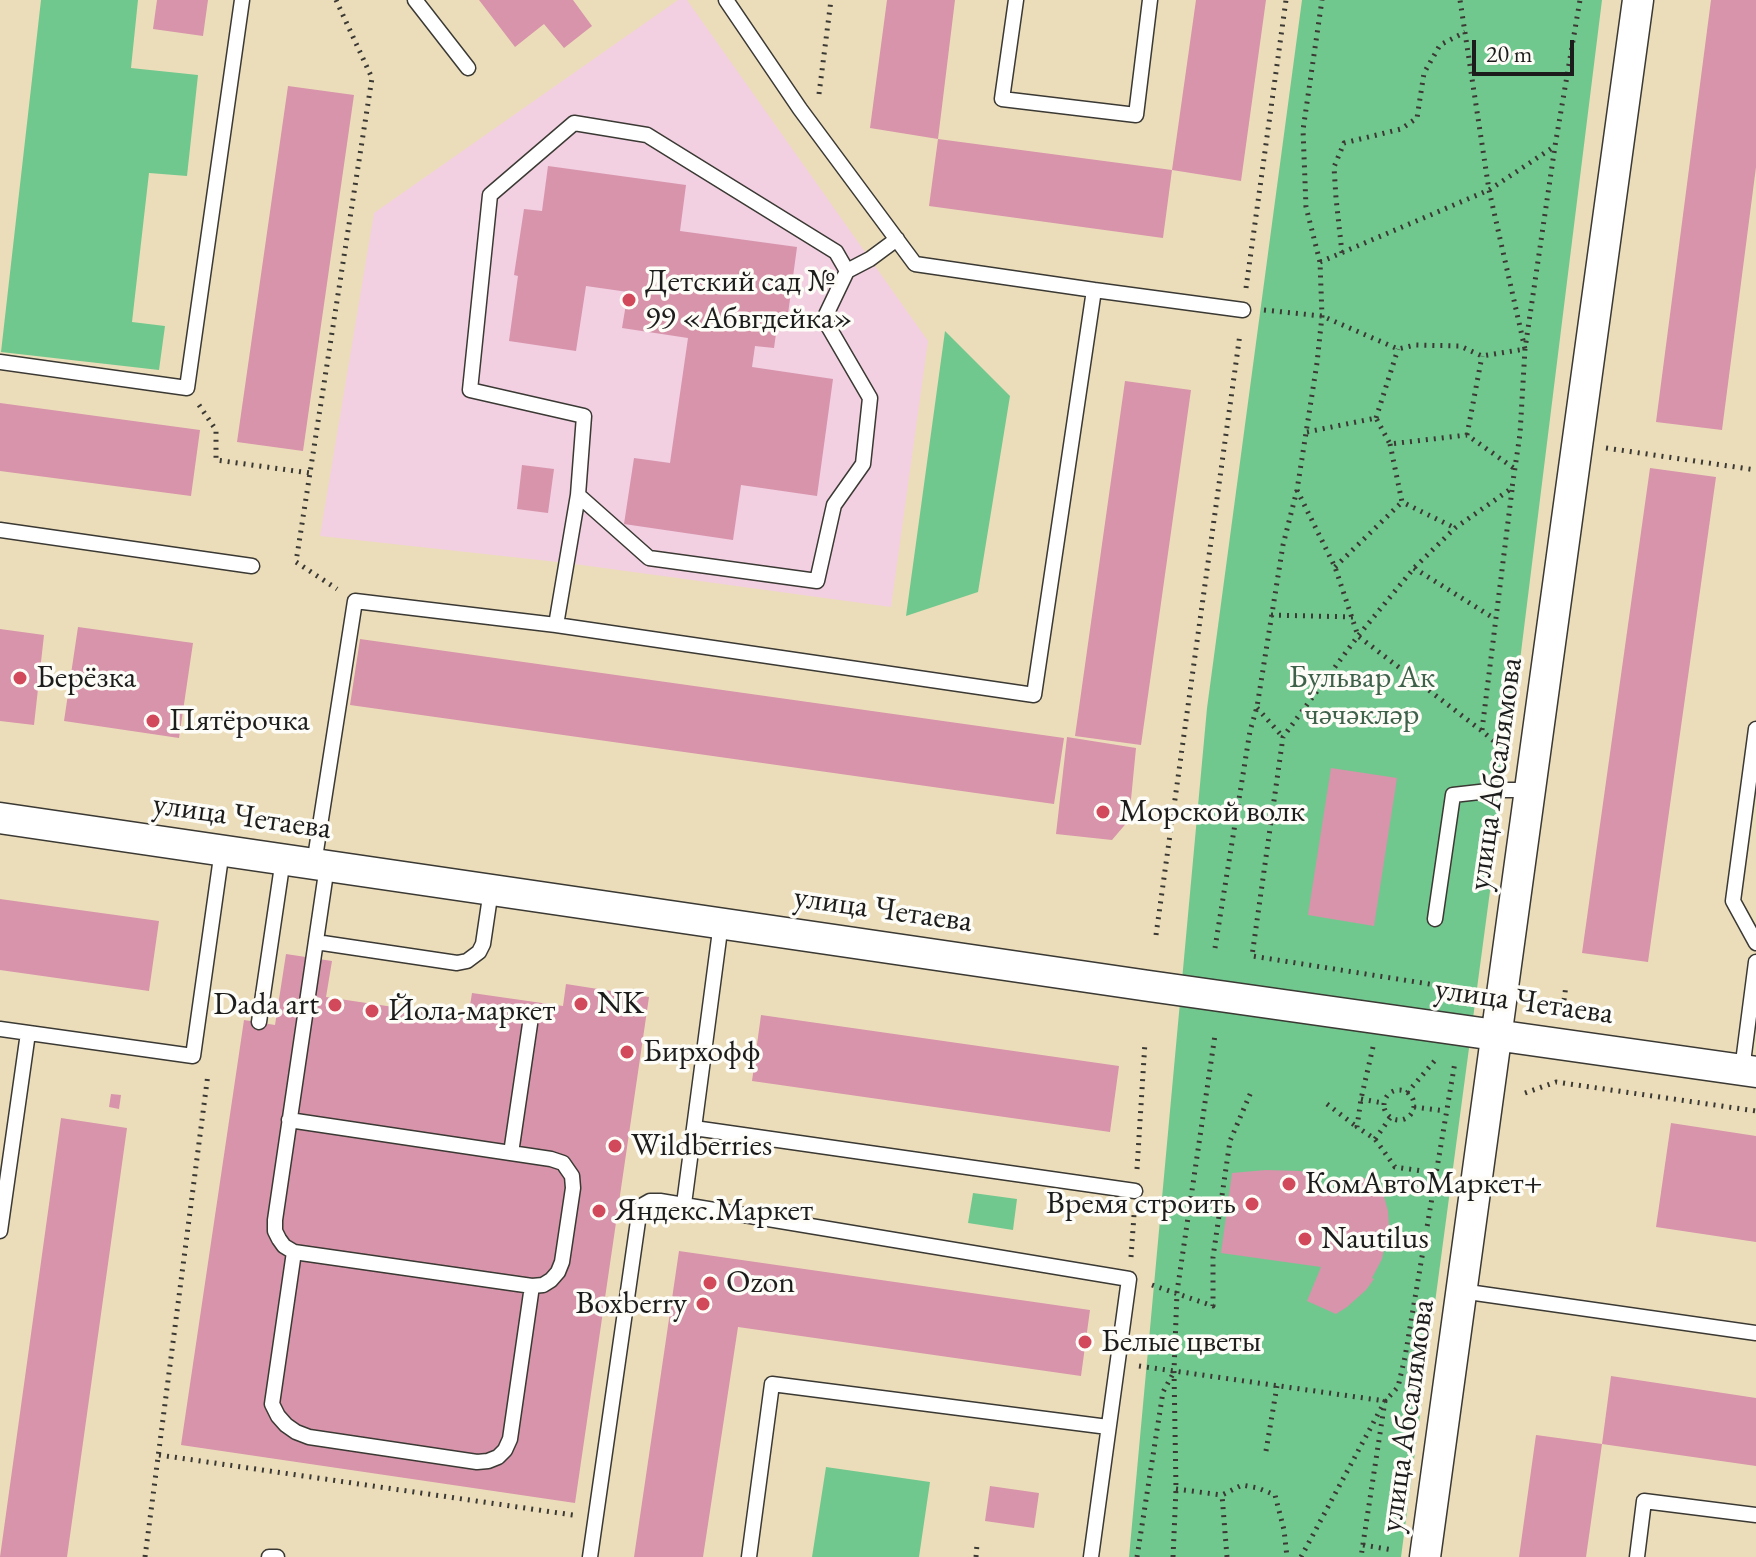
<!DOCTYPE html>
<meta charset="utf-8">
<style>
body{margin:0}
#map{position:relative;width:1756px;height:1557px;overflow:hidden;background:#ecddba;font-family:"EB Garamond",serif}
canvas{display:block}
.scale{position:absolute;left:1472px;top:40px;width:102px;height:36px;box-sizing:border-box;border:4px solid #1c1c1c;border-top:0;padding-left:10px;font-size:24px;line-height:28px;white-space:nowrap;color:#1c1c1c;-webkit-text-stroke:6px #fdfcf7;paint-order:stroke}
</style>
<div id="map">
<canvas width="1756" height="1557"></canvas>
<div class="scale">20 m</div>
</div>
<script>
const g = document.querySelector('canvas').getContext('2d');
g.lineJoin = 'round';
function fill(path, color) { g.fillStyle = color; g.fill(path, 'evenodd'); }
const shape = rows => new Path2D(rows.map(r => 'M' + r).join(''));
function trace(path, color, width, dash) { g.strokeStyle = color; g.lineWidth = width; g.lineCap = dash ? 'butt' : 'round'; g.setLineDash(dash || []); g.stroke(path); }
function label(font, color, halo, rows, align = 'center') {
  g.font = font + ' "EB Garamond",serif'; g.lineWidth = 7; g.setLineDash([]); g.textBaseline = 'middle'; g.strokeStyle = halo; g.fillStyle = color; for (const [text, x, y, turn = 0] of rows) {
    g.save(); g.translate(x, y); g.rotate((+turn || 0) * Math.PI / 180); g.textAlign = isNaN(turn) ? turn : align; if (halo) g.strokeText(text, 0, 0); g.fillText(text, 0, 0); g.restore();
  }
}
fill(shape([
 [678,0,687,0,928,341,891,607,567,563,320,536,374,213]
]), '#f2cfe1');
fill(shape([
 [41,0,138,0,131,68,198,75,187,176,149,173,132,322,165,326,159,370,1,352],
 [1302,0,1602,0,1509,749,1401,1557,1129,1557,1207,708],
 [945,331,1010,396,978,592,906,616],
 [973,1193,1017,1199,1013,1230,968,1223],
 [826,1467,930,1482,919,1557,812,1557]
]), '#71c88e');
fill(shape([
 [157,0,208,0,203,36,153,29],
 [479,0,573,0,592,26,564,48,544,24,515,47],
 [887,0,955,0,938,139,870,128],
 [1196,0,1266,0,1241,181,1172,170],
 [1711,0,1756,0,1756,167,1722,430,1656,422],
 [288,86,354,95,303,451,237,442],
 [938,139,1172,170,1163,238,929,206],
 [548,166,686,185,680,231,797,247,788,314,779,312,774,348,755,346,752,367,833,379,817,496,741,485,733,540,624,524,634,458,670,463,688,338,622,328,628,292,586,286,576,351,509,341,518,276,514,275,524,209,542,211],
 [1125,381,1191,390,1141,745,1075,736],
 [0,403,200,430,191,496,0,471],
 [522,465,554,469,548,513,517,509],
 [1650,468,1716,477,1648,962,1582,953],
 [78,627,193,643,179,738,64,721],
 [0,629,44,635,34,725,0,721],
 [360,639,1064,738,1054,804,350,705],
 [1067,737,1136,748,1129,820,1112,840,1056,834],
 [1331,768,1397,778,1374,926,1308,915],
 [0,899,159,921,149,991,0,970],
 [286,954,332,961,326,997,468,1018,472,993,563,1006,566,984,649,997,575,1503,181,1445,244,1020,275,1025],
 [761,1015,1119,1066,1110,1132,752,1081],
 [111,1094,121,1095,119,1109,109,1107],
 [61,1118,127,1128,67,1557,0,1557],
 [1671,1123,1756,1136,1756,1242,1656,1227],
 [1266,1170,1300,1171,1322,1176,1320,1186,1355,1191,1361,1177,1381,1185,1388,1211,1389,1225,1382,1259,1372,1278,1374,1279,1366,1290,1347,1307,1336,1314,1307,1301,1321,1267,1221,1253,1232,1173],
 [679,1251,1090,1310,1081,1376,738,1327,703,1557,634,1557],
 [1611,1376,1756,1398,1756,1466,1602,1444],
 [1536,1435,1602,1444,1586,1557,1519,1557],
 [990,1486,1039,1493,1034,1528,985,1521]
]), '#d794ab');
const service = shape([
 [415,0,468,68],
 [726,0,800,109,915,264,1094,290],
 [1016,0,1002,99,1136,115,1150,0],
 [847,271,870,259,897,239],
 [0,362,187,388,242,0],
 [0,530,252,566],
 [556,625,578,495,584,416,470,390,490,195,574,123,647,135,836,252,847,271,824,319,870,398,863,464,834,505,817,581,649,558,578,495],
 [1756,729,1733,901,1756,943],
 [314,864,355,601,556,625,1034,695,1094,290,1243,310],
 [1435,919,1453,795,1497,790,1530,790],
 [316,942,457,963,467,961,479,952,483,944,491,890],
 [259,1022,283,859],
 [0,1029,193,1056,222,850],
 [1742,1070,1756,962],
 [289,1120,551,1159,563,1163,572,1176,573,1188,562,1262,558,1272,551,1280,543,1285,532,1286,294,1252,284,1246,279,1239,275,1231,275,1220,327,866],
 [694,1128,1135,1191],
 [511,1153,530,1024],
 [684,1204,721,923],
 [0,1231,28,1033],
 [294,1252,272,1404,278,1416,286,1425,296,1432,309,1437,477,1462,488,1461,498,1457,505,1450,510,1439,532,1286],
 [1461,1291,1756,1333],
 [269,1557,277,1557],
 [590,1557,639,1214,643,1205,650,1201,660,1201,1129,1279,1091,1557],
 [749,1557,772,1384,1108,1427],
 [1637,1557,1644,1501,1756,1515]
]);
const minor = shape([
 [0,818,1149,986,1756,1072],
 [1425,1557,1638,0]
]);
trace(service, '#3b3934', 17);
trace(minor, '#3b3934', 33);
trace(shape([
 [336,0,372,78,296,562,337,589],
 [819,94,831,0],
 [1342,253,1336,198,1334,167,1344,143,1401,129,1417,118,1424,73,1440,45,1465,32],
 [1320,262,1489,190,1555,146],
 [1246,288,1286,0],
 [1264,310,1322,316,1398,349,1415,345,1460,346,1482,356,1525,349,1489,190,1460,0],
 [199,405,216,430,216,460,310,473],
 [1376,418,1398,349],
 [1307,432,1376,418,1390,444,1467,435,1515,469],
 [1467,435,1482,356],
 [1390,444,1402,502,1455,528],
 [1606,448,1756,470],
 [1297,490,1335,567,1358,636,1482,731,1502,748,1501,752],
 [1335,567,1402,502],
 [1414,568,1495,619],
 [1271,615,1353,617],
 [1257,708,1283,737],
 [1482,730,1512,490],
 [1156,935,1240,334],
 [1215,948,1250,731,1257,707,1283,545,1297,490,1317,363,1322,316,1320,262,1306,207,1303,130,1322,0],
 [1468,988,1467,990,1252,956,1283,737,1358,636,1414,568,1455,528,1512,488,1520,434,1525,349,1555,146,1580,0],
 [1562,1016,1566,985],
 [1373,1047,1361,1099,1357,1127,1375,1139,1395,1167,1436,1173],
 '1384 1105a15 15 0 1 1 30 0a15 15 0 1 1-30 0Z',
 [1407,1093,1437,1058],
 [1525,1093,1556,1082,1756,1111],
 [1361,1099,1383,1103],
 [1327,1104,1357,1127],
 [1414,1107,1445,1111],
 [1375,1139,1390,1118],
 [1137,1169,1145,1042],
 [1131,1257,1134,1215],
 [1152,1285,1213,1306,1213,1257,1230,1141,1251,1092],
 [1139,1366,1385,1401,1361,1557],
 [1266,1451,1277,1386],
 [159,1455,573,1515],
 [1176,1489,1222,1495],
 [1363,1545,1393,1550],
 [145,1557,208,1074],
 [976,1557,977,1544],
 [1137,1557,1163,1392,1174,1372],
 [1173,1557,1176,1489,1174,1371,1177,1292,1215,1035],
 [1227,1557,1222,1495,1242,1485,1258,1488,1275,1495,1284,1530,1287,1557],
 [1301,1557,1385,1401,1398,1387,1405,1357,1455,1062]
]), '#3b3934', 5, [2, 6]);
trace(service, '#fff', 14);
trace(minor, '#fff', 30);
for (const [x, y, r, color] of [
 [629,300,8,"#d1495b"],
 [20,678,8,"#d1495b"],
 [153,721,8,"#d1495b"],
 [1103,812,8,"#d1495b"],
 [581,1004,8,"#d1495b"],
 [335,1005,8,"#d1495b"],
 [372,1011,8,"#d1495b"],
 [627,1052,8,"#d1495b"],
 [615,1146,8,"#d1495b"],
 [1289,1184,8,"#d1495b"],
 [1252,1204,8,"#d1495b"],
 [599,1211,8,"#d1495b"],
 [1305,1239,8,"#d1495b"],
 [710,1283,8,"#d1495b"],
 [703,1304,8,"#d1495b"],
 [1085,1342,8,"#d1495b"]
]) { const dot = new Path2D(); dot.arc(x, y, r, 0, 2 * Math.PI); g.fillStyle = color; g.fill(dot); trace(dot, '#fdfcf7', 3); }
label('32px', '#1c1c1c', '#fdfcf7', [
 ["Детский сад №",645,282],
 ["99 «Абвгдейка»",645,319],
 ["Берёзка",36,678],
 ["Пятёрочка",169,721],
 ["Морской волк",1119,812],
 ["NK",597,1004],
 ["Dada art",319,1005,"right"],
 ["Йола-маркет",388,1011],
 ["Бирхофф",643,1052],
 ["Wildberries",631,1146],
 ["КомАвтоМаркет+",1305,1184],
 ["Время строить",1236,1204,"right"],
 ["Яндекс.Маркет",615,1211],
 ["Nautilus",1321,1239],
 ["Ozon",726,1283],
 ["Boxberry",687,1304,"right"],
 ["Белые цветы",1101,1342]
], 'left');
label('32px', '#3e614a', '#fdfcf7', [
 ["Бульвар Ак",1362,678],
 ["чәчәкләр",1362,715]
]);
label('32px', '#1c1c1c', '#fdfcf7', [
 ["улица Абсалямова",1496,774,-82],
 ["улица Четаева",242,817,8],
 ["улица Четаева",883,910,8],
 ["улица Четаева",1524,1002,8],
 ["улица Абсалямова",1408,1416,-82]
]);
</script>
